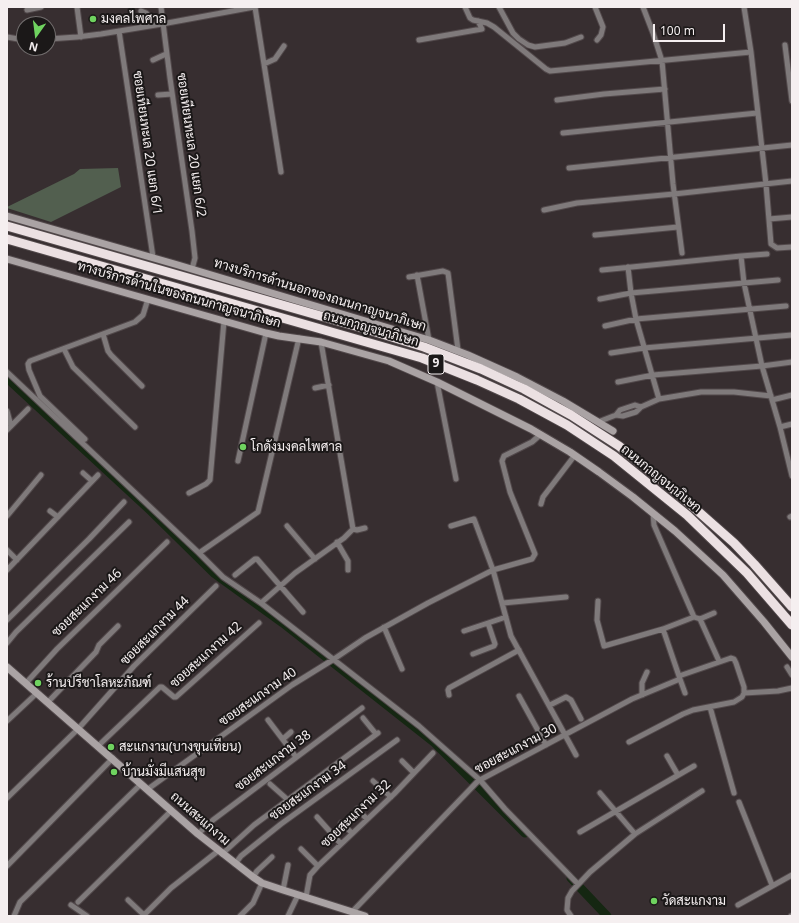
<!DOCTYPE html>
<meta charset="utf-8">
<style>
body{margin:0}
#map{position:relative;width:799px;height:923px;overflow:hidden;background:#372e30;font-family:"Noto Sans",sans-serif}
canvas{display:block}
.frame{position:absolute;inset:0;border:8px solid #f5eff0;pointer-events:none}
.north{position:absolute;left:16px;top:16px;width:40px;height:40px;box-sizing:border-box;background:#1b1818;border:1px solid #726e6e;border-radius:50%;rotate:194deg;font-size:11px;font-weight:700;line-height:16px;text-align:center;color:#f5eff0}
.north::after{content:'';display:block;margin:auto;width:14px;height:18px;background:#6fd35f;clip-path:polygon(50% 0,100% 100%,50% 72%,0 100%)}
.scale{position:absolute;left:653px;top:24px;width:72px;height:18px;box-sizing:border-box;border:2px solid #f5eff0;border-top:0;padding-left:5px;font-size:12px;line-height:14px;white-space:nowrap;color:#f5eff0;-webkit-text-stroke:3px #1b1818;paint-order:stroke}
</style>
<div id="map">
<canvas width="799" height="923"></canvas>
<div class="frame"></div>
<div class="north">N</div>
<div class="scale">100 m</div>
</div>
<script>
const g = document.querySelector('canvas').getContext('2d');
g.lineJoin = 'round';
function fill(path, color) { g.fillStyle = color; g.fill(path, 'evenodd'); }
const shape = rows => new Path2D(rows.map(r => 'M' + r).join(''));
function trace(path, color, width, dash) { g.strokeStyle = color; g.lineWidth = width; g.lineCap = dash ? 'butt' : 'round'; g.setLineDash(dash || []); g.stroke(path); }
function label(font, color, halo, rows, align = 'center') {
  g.font = font + ' "Noto Sans",Sarabun,sans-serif'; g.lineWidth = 4; g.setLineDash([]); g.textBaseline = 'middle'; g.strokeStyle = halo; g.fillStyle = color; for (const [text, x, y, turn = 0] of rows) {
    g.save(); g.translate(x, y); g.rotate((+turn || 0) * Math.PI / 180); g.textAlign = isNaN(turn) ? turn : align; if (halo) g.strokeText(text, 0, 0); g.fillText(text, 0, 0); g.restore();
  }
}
fill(shape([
 [118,168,121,187,51,222,7,208,7,207,74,174,80,169]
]), '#525f4f');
trace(shape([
 [7,378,151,511,214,573,283,623,435,743,525,833],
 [571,878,607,916]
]), '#152712', 9);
const street = shape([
 [77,7,81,37],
 [161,7,170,78,192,231,195,258,192,269],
 [255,7,281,172],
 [465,7,470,18,473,20,487,23,494,27,546,69,550,71,751,52,766,184,771,244,777,248,792,247],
 [499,7,513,33,519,39,528,45,535,47,565,43,581,37],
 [595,7,603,27,601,35,597,40],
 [643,7,653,33,662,61,673,184,682,253],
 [744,7,751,52],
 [27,10,41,7],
 [141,11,146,13,148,15,149,26],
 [119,31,153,257],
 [7,37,24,40],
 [48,39,77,37,101,34,162,24,254,7],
 [419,40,482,29,478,21],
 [785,45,792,101],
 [153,60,166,54],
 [264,64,275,59,284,46],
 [158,95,172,94],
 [557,100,604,94,665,89],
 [563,133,757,113],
 [569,168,792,145],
 [544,210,577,203,674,194,792,181],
 [769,219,792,217],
 [595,235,678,227],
 [741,256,767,254],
 [628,267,631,293,636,319,659,399],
 [602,270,741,256,744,283,762,366,780,427,792,476],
 [417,275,429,340],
 [409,277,443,271,448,273,458,350],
 [600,299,631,293,778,280],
 [605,326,636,319,786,306],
 [103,334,108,351,111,355,142,386],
 [299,338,258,512,199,553,223,577,261,603,419,726,480,780,505,809,578,884],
 [64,349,73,367,135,427],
 [611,353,644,348,792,335],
 [7,372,199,553],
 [437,382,456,479],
 [618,382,653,375,762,366,792,362],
 [315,388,329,385],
 [772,400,792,395],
 [7,411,11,426],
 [616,415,623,416,636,412,641,407,659,399,701,392,734,392,771,396],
 [598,422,616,415,620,410,635,405,641,407],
 [780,427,792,424],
 [7,430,28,409],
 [85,439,40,396,29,370,28,364,30,361,135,322,143,315,148,299],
 [238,461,266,333],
 [83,473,92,481],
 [189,493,206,484,210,480,224,321],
 [541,504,543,497,575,455],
 [50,511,58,517],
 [7,516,41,475],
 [790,517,792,516],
 [287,526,315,559],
 [451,526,474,519,493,570,511,636,576,755],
 [353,529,357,530,365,528],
 [337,542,348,561,348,570],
 [7,550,17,560],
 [7,570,98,475],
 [235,575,255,559,257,559,303,612],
 [598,601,597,620,604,646,663,629,694,617,654,525,653,513],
 [261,603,295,573,344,538,353,529,321,342],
 [503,603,566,597],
 [694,617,700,619,719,661],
 [700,619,714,613],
 [7,620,89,539,124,502],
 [384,627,402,669],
 [464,631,506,617],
 [7,643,16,632,54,595,129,522],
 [473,654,494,646,495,644,488,623],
 [787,667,792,675],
 [679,676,731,658,734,659,736,663,744,687,744,693,778,691,792,688],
 [680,679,685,693],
 [26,683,57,649,167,542],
 [449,695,448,690,449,688,519,650],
 [642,695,642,683,647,672],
 [519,696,546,745],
 [48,702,96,652,99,645,118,626],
 [550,705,566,697,571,700,581,719],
 [710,707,734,793],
 [363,718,376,734],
 [268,720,296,757],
 [7,721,37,693],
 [283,739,291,732],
 [629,742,683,714,693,710,734,702,742,697,744,693],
 [98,746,160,687,162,687,174,697,176,697,259,623],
 [667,756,678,775],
 [402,761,414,773],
 [373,781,391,797],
 [270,784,288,800],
 [148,789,292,685,334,659,365,638,428,603,493,570,532,559,535,554,510,492,502,461,504,456,532,442,540,435],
 [600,793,635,834],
 [7,798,78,729,134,666,216,586],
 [739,802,772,885],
 [357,809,367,819],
 [317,817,341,844],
 [341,823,352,833],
 [580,832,694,766],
 [198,834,213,820,362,708],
 [301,849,318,866],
 [222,854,254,825,378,733],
 [235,864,241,856,281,824,397,740],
 [7,866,113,758],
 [253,877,257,871,272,857],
 [283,890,288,865],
 [306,897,310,875,318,866,394,794,433,753],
 [128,900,145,916],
 [78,902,172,810],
 [71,905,87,916],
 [738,905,792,875],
 [352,912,478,781,632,699,680,679,663,629],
 [14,916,20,902,141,784],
 [143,916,171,888,218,851],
 [240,916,253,903,262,883],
 [288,916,298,895],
 [571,916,567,910,568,898,572,891,590,872,635,834,702,791],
 [791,916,792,916]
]);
const secondary = shape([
 [7,216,178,265,429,340,468,355,517,377,563,401,613,431],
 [7,259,266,333,279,336,321,342,389,361,437,382,531,429,570,452,599,472,633,497,675,531,723,575,764,622,792,657],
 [7,667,198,834,253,877,262,883,283,890,365,916]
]);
const highway = shape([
 [7,226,366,329,424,347,481,369,524,389,571,415,619,446,674,490,734,543,754,564,792,607],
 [7,239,422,358,477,380,519,399,567,425,614,456,687,515,747,573,792,625]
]);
trace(street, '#52494b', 7);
trace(secondary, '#52494b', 9);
trace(highway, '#52494b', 11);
trace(street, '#7f7a7b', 5);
trace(secondary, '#aaa3a4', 7);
trace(highway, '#ebe0e2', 9);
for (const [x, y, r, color] of [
 [93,19,4,"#6fd35f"],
 [243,447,4,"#6fd35f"],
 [38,683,4,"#6fd35f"],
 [111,747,4,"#6fd35f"],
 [114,772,4,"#6fd35f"],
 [654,901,4,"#6fd35f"]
]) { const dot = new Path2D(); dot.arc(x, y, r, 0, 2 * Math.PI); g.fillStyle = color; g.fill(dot); trace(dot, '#1b1818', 1.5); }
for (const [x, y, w] of [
 [436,364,16]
]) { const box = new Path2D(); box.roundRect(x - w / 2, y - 10, w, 20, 3); g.fillStyle = '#1b1818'; g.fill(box); trace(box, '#f5eff0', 1); }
label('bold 12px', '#f5eff0', null, [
 ["9",436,364]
]);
label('13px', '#f5eff0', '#1b1818', [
 ["มงคลไพศาล",101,19],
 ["โกดังมงคลไพศาล",251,447],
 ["ร้านปรีชาโลหะภัณฑ์",46,683],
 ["สะแกงาม(บางขุนเทียน)",119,747],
 ["บ้านมั่งมีแสนสุข",122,772],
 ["วัดสะแกงาม",662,901]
], 'left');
label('13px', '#f5eff0', '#1b1818', [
 ["ซอยเทียนทะเล 20 แยก 6/1",147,143,82],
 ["ซอยเทียนทะเล 20 แยก 6/2",191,145,82],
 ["ทางบริการด้านในของถนนกาญจนาภิเษก",179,295,16],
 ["ทางบริการด้านนอกของถนนกาญจนาภิเษก",320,295,17],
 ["ถนนกาญจนาภิเษก",371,329,16],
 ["ถนนกาญจนาภิเษก",661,479,39],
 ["ซอยสะแกงาม 46",87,603,-44],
 ["ซอยสะแกงาม 44",155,631,-45],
 ["ซอยสะแกงาม 42",206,655,-42],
 ["ซอยสะแกงาม 40",258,697,-35],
 ["ซอยสะแกงาม 30",516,749,-28],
 ["ซอยสะแกงาม 38",273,761,-37],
 ["ซอยสะแกงาม 34",308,791,-36],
 ["ซอยสะแกงาม 32",356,814,-44],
 ["ถนนสะแกงาม",200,819,41]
]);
</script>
